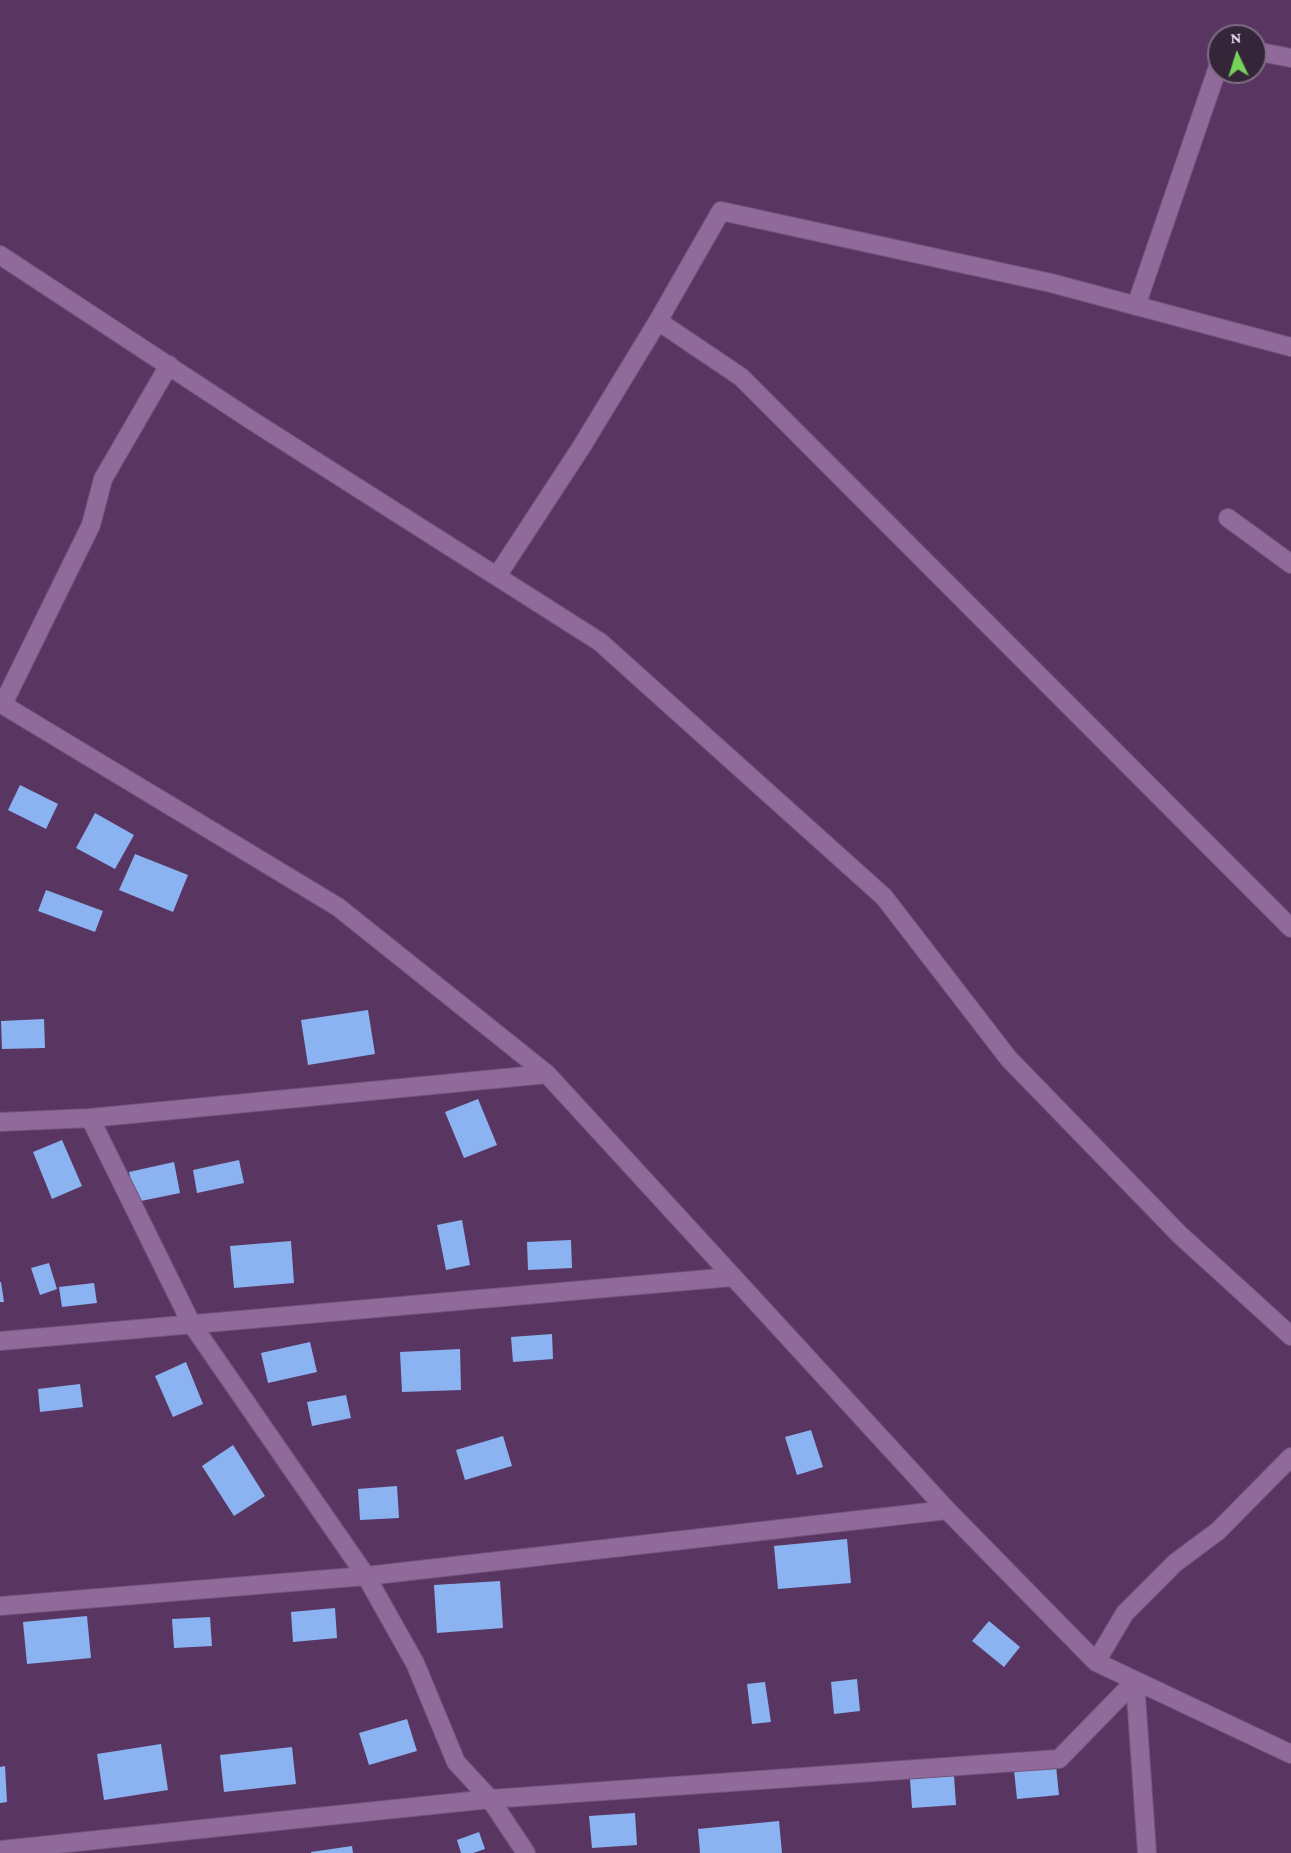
<!DOCTYPE html>
<style>
body{margin:0}
#map{position:relative;width:1291px;height:1853px;overflow:hidden;background:#593662;font-family:"Crimson Pro",serif}
canvas{display:block}
.north{position:absolute;left:1207px;top:24px;width:60px;height:60px;box-sizing:border-box;background:#352539;border:2px solid #7f6d83;border-radius:50%;rotate:356deg;font-size:16px;font-weight:700;line-height:24px;text-align:center;color:#edd8f2}
.north::after{content:'';display:block;margin:auto;width:21px;height:27px;background:#75d25a;clip-path:polygon(50% 0,100% 100%,50% 72%,0 100%)}
</style>
<div id="map">
<canvas width="1291" height="1853"></canvas>
<div class="north">N</div>
</div>
<script>
const g = document.querySelector('canvas').getContext('2d');
g.lineJoin = 'round';
function fill(path, color) { g.fillStyle = color; g.fill(path, 'evenodd'); }
const shape = rows => new Path2D(rows.map(r => 'M' + r).join(''));
function trace(path, color, width, dash) { g.strokeStyle = color; g.lineWidth = width; g.lineCap = dash ? 'butt' : 'round'; g.setLineDash(dash || []); g.stroke(path); }
fill(shape([
 [20,785,58,804,46,829,8,810],
 [95,813,134,835,115,869,76,848],
 [135,854,188,875,173,912,119,890],
 [46,890,103,911,95,932,38,911],
 [368,1010,375,1054,308,1065,301,1020],
 [44,1019,45,1048,2,1049,1,1021],
 [478,1099,497,1145,464,1158,445,1112],
 [62,1140,82,1186,52,1199,33,1152],
 [239,1160,244,1183,197,1193,193,1170],
 [174,1162,180,1193,136,1202,129,1172],
 [462,1220,470,1265,446,1270,437,1225],
 [571,1240,572,1268,528,1270,527,1242],
 [291,1241,294,1283,234,1288,230,1246],
 [49,1263,57,1289,40,1295,31,1268],
 [0,1282,1,1282,4,1302,0,1302],
 [94,1283,97,1303,62,1307,59,1287],
 [552,1334,553,1359,513,1362,511,1337],
 [310,1342,317,1372,268,1383,261,1353],
 [460,1349,461,1390,402,1392,400,1352],
 [186,1362,203,1404,173,1417,155,1376],
 [80,1384,83,1407,40,1412,38,1389],
 [346,1395,351,1418,312,1426,307,1402],
 [811,1430,823,1467,797,1475,785,1437],
 [503,1436,512,1466,465,1480,456,1450],
 [233,1445,265,1496,234,1516,202,1466],
 [397,1486,399,1518,360,1520,358,1489],
 [847,1539,851,1583,778,1589,774,1546],
 [500,1581,503,1628,437,1633,434,1585],
 [335,1608,337,1638,293,1642,291,1612],
 [87,1616,91,1658,27,1664,23,1622],
 [210,1617,212,1646,174,1648,172,1619],
 [989,1621,1020,1647,1004,1667,972,1641],
 [857,1679,860,1711,834,1714,831,1682],
 [765,1682,771,1722,752,1724,747,1684],
 [407,1719,417,1751,369,1765,359,1733],
 [161,1744,168,1790,104,1800,97,1754],
 [292,1747,296,1784,224,1792,220,1755],
 [5,1766,7,1802,0,1803,0,1767],
 [1056,1766,1059,1795,1017,1799,1014,1770],
 [954,1776,956,1805,912,1808,910,1779],
 [635,1813,637,1845,592,1848,589,1816],
 [779,1821,782,1853,700,1853,698,1829],
 [479,1832,485,1849,473,1853,461,1853,457,1840],
 [352,1846,353,1853,311,1853,311,1852]
]), '#8bb3f1');
const minor = shape([
 [1255,51,1291,58],
 [0,255,251,420,600,642,884,897,1009,1059,1180,1235,1291,1336],
 [1136,306,1219,64],
 [658,321,741,377,1291,928],
 [1228,518,1291,564],
 [497,576,582,446,658,321,721,211,1051,283,1291,347],
 [0,703,338,907,547,1074,947,1510,1096,1662,1291,1754],
 [3,704,91,525,103,479,169,365],
 [90,1118,191,1323,366,1576,415,1663,456,1762,490,1799,526,1853],
 [0,1122,90,1118,547,1074],
 [0,1341,732,1277],
 [0,1606,366,1576,947,1510],
 [1096,1662,1125,1613,1175,1563,1218,1531,1291,1457],
 [1135,1681,1147,1853],
 [0,1850,490,1799,1059,1759,1135,1681]
]);
trace(minor, '#72547a', 20);
trace(minor, '#906a9a', 18);
</script>
